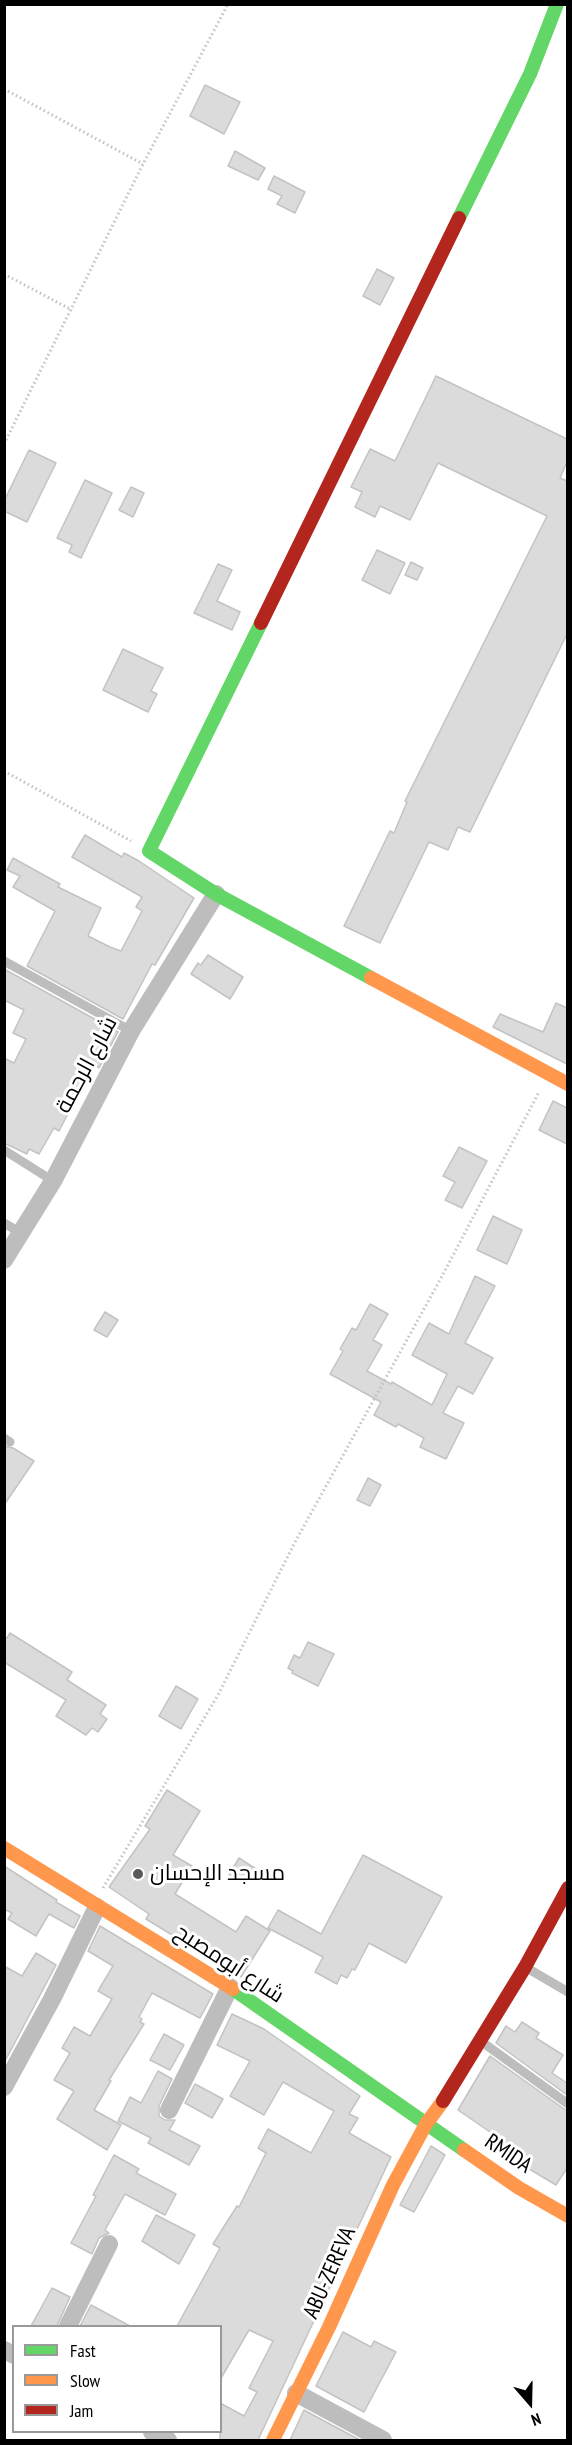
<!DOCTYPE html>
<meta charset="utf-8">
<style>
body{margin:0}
#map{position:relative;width:572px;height:2445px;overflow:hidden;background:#fff;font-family:"PT Sans Narrow",sans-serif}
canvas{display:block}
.frame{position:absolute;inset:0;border:6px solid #000;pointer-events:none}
.legend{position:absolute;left:12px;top:2325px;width:210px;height:108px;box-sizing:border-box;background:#fff;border:2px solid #999;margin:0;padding:8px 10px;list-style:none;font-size:18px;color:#000}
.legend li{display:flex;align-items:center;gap:12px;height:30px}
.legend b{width:30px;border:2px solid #999}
.north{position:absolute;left:500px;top:2373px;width:60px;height:60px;-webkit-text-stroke:4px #fff;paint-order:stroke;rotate:160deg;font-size:16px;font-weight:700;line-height:24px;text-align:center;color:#000}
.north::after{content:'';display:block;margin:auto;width:21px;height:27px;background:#000;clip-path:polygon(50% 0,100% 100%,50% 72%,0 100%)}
</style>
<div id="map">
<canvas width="572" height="2445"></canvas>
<div class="frame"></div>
<ul class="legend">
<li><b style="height:8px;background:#63d668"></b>Fast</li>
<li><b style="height:8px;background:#ff974d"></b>Slow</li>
<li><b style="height:8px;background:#b3261e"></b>Jam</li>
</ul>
<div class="north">N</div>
</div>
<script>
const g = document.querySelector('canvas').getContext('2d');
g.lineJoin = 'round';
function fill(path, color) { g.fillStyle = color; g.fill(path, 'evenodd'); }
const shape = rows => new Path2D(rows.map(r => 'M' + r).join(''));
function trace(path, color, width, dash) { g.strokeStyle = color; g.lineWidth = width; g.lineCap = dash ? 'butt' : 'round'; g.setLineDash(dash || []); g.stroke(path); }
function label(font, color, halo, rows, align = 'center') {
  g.font = font + ' "PT Sans Narrow",Cairo,sans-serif'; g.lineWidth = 6; g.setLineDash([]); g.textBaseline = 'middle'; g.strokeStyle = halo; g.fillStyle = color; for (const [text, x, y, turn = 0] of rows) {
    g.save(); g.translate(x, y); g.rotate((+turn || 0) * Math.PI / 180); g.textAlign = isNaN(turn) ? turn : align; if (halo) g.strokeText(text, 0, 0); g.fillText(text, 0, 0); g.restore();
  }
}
const building = shape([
 [205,85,240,102,224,134,190,116,205,85],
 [235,151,265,168,258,180,228,166,235,151],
 [274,176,305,192,295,213,277,204,282,196,268,189,274,176],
 [377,269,394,278,380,305,363,296,377,269],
 [436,376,567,439,567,462,560,478,567,481,567,634,470,832,458,827,448,850,429,842,380,943,344,926,390,831,394,833,407,802,405,801,547,516,438,463,410,520,380,506,375,517,355,507,362,492,351,487,370,449,395,461,436,376],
 [29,450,56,463,27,522,4,511,4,501,29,450],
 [85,480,112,493,81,558,69,552,72,545,57,538,85,480],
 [131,487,144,493,133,517,119,510,131,487],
 [377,550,405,563,390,594,362,580,377,550],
 [411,562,423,568,417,580,405,575,411,562],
 [218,564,232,570,217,601,240,612,232,630,194,613,218,564],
 [123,649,163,668,151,691,157,694,148,712,103,690,123,649],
 [85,835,122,857,124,853,139,861,194,898,155,965,152,964,123,1019,27,966,55,911,13,887,20,876,7,870,13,858,60,884,58,887,101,908,88,936,110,947,121,951,142,911,136,907,142,897,72,857,85,835],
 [208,955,243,977,230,999,191,974,198,963,201,965,208,955],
 [4,969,118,1032,99,1068,94,1064,59,1131,54,1128,39,1154,29,1149,27,1154,4,1143,4,1058,14,1063,26,1039,13,1033,24,1010,4,1000,4,969],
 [556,1003,567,1008,567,1064,493,1027,500,1014,543,1032,556,1003],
 [553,1101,567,1108,567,1144,539,1130,553,1101],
 [459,1147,487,1161,462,1208,445,1200,455,1182,443,1176,459,1147],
 [493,1216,522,1230,507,1264,477,1250,493,1216],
 [475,1276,495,1286,465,1343,493,1358,473,1394,458,1386,443,1413,464,1423,446,1459,420,1447,424,1438,398,1424,396,1427,374,1415,381,1402,330,1374,343,1351,340,1349,352,1328,356,1330,370,1304,388,1314,373,1340,382,1345,367,1371,391,1384,392,1382,432,1405,447,1374,412,1355,429,1323,449,1334,475,1276],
 [105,1312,118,1320,107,1337,94,1330,105,1312],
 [4,1446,13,1448,34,1461,4,1505,4,1446],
 [368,1478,381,1485,370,1506,357,1500,368,1478],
 [10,1633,72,1672,67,1680,106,1705,100,1714,107,1719,98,1732,92,1728,86,1735,56,1716,66,1700,4,1662,4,1638,7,1638,10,1633],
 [308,1642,334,1654,318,1686,292,1673,293,1671,288,1668,294,1655,300,1658,308,1642],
 [176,1686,198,1699,181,1729,159,1716,176,1686],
 [167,1790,200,1811,173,1855,192,1866,175,1894,236,1932,246,1916,270,1931,241,1977,146,1919,149,1914,109,1887,150,1829,145,1826,167,1790],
 [363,1855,442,1897,406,1963,369,1943,355,1970,352,1969,347,1978,341,1975,337,1984,315,1972,323,1957,268,1928,278,1910,321,1934,363,1855],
 [239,1858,256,1869,246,1885,229,1875,239,1858],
 [4,1866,57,1900,56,1902,80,1916,74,1928,49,1914,36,1936,8,1919,12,1913,4,1909,4,1866],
 [100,1926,213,1994,200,2018,152,1993,139,2017,142,2019,140,2022,144,2024,109,2080,111,2081,94,2110,121,2125,107,2150,57,2119,74,2091,54,2080,70,2053,62,2048,74,2027,90,2036,112,1999,98,1991,113,1966,88,1951,100,1926],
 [36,1953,56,1965,4,2063,4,1966,22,1976,36,1953],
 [232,2014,264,2029,360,2096,349,2114,358,2118,349,2133,391,2157,258,2440,220,2440,220,2403,244,2416,257,2392,249,2388,273,2341,249,2330,220,2380,220,2326,177,2326,220,2248,213,2244,237,2206,239,2207,266,2153,258,2148,268,2129,311,2153,334,2111,283,2082,264,2115,230,2096,250,2061,217,2045,232,2014],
 [522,2022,539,2033,536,2038,563,2055,552,2073,567,2083,567,2095,496,2043,506,2026,515,2032,522,2022],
 [164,2034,184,2045,170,2070,150,2060,164,2034],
 [490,2056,567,2111,567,2168,556,2185,486,2143,493,2134,458,2110,490,2056],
 [158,2071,172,2079,159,2106,159,2116,165,2120,175,2120,169,2130,200,2146,189,2165,148,2143,151,2138,118,2121,130,2097,141,2103,158,2071],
 [195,2084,223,2099,212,2118,185,2103,195,2084],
 [431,2146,445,2155,414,2212,400,2205,431,2146],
 [114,2155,139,2169,136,2173,176,2194,165,2215,125,2194,105,2230,109,2233,99,2238,92,2254,71,2243,96,2196,93,2195,114,2155],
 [156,2215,195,2235,179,2264,142,2241,156,2215],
 [52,2288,70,2297,57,2326,31,2326,52,2288],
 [91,2305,130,2326,80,2326,91,2305],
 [343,2332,371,2347,374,2341,396,2352,364,2412,316,2386,343,2332],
 [304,2410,326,2422,360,2440,290,2440,304,2410]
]);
fill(building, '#dbdbdb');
trace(building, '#c3c3c3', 1.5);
trace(shape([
 [4,89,143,164],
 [4,274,72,310],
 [4,444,143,164,228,4],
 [4,771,131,841],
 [103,1888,218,1695,294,1544,440,1280,539,1092]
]), '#c2c2c2', 3, [1.5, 3]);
trace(shape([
 [4,961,131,1031],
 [4,1150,53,1181],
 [4,1223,21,1233],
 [4,1438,10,1442],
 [527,1968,568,1992],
 [482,2042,568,2104]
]), '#bdbdbd', 9);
trace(shape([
 [4,1260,53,1181,131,1031,216,894],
 [4,2087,52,1999,97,1907],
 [169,2110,230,1987],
 [68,2326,109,2244],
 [4,2350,14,2355],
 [296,2393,383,2440],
 [152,2432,168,2440]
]), '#bdbdbd', 18);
trace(shape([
 [459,218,530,74,557,4],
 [261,623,149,851,216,894,371,978],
 [233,1989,464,2150]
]), '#63d668', 14);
trace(shape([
 [371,978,568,1084],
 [4,1848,233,1989],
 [464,2150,519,2188,568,2216],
 [273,2440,329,2327,393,2185,426,2124,443,2101]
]), '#ff974d', 14);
trace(shape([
 [261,623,459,218],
 [443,2101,525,1967,568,1888]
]), '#b3261e', 14);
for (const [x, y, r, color] of [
 [138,1874,6,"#595959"]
]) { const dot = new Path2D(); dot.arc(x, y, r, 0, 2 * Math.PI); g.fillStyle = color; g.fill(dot); trace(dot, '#fff', 2); }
label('22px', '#000', '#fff', [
 ["شارع الرحمة",87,1065,-62],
 ["شارع أبومصبح",229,1964,33],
 ["RMIDA",508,2154,34],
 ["ABU-ZEREVA",330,2273,-66]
]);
label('22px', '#000', '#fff', [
 ["مسجد الإحسان",150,1874]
], 'left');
</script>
